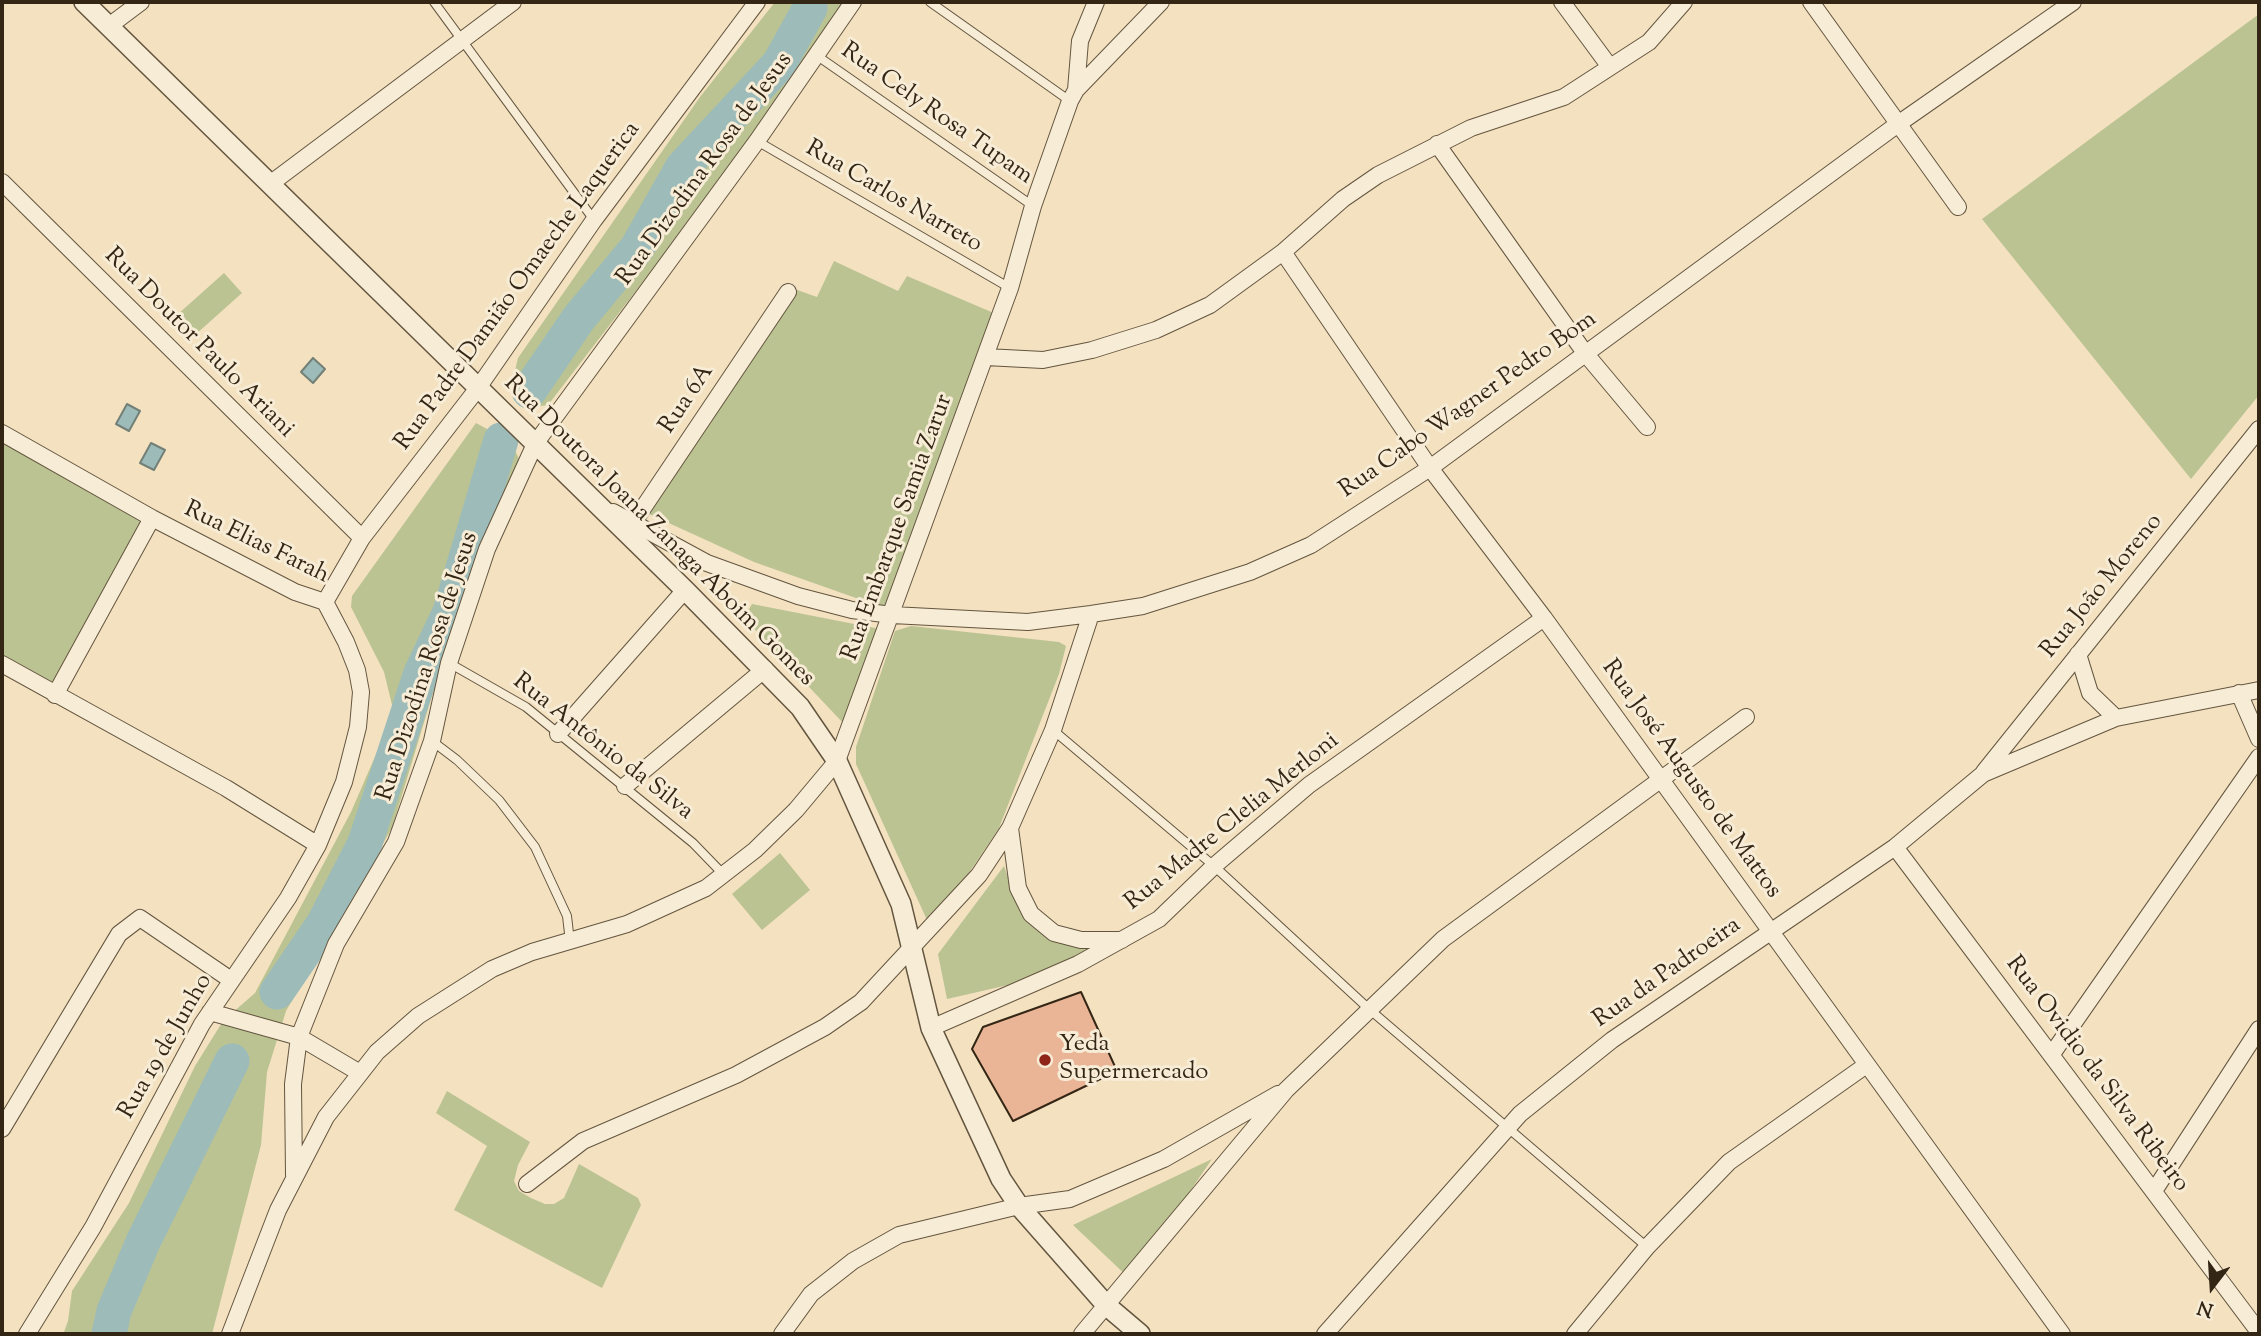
<!DOCTYPE html>
<meta charset="utf-8">
<style>
body{margin:0}
#map{position:relative;width:2261px;height:1336px;overflow:hidden;background:#f3e1c0;font-family:"Sorts Mill Goudy",serif}
canvas{display:block}
.frame{position:absolute;inset:0;border:4px solid #342614;pointer-events:none}
.north{position:absolute;left:2177px;top:1252px;width:70px;height:70px;-webkit-text-stroke:5px #f7ecd6;paint-order:stroke;rotate:197deg;font-size:19px;font-weight:700;line-height:28px;text-align:center;color:#342614}
.north::after{content:'';display:block;margin:auto;width:24px;height:32px;background:#342614;clip-path:polygon(50% 0,100% 100%,50% 72%,0 100%)}
</style>
<div id="map">
<canvas width="2261" height="1336"></canvas>
<div class="frame"></div>
<div class="north">N</div>
</div>
<script>
const g = document.querySelector('canvas').getContext('2d');
g.lineJoin = 'round';
function fill(path, color) { g.fillStyle = color; g.fill(path, 'evenodd'); }
const shape = rows => new Path2D(rows.map(r => 'M' + r).join(''));
function trace(path, color, width, dash) { g.strokeStyle = color; g.lineWidth = width; g.lineCap = dash ? 'butt' : 'round'; g.setLineDash(dash || []); g.stroke(path); }
function label(font, color, halo, rows, align = 'center') {
  g.font = font + ' "Sorts Mill Goudy",serif'; g.lineWidth = 6; g.setLineDash([]); g.textBaseline = 'middle'; g.strokeStyle = halo; g.fillStyle = color; for (const [text, x, y, turn = 0] of rows) {
    g.save(); g.translate(x, y); g.rotate((+turn || 0) * Math.PI / 180); g.textAlign = isNaN(turn) ? turn : align; if (halo) g.strokeText(text, 0, 0); g.fillText(text, 0, 0); g.restore();
  }
}
fill(shape([
 [775,2,842,2,840,11,676,239,548,405,534,407,518,392,514,375,518,358,700,97],
 [2259,14,2259,395,2191,479,1982,219],
 [834,261,898,291,907,276,996,314,890,610,754,562,636,508,786,286,817,297],
 [224,273,242,293,195,335,177,315],
 [476,423,511,442,519,459,475,554,392,828,286,1011,267,1072,261,1145,212,1334,59,1334,64,1332,68,1321,72,1291,129,1203,195,1066,223,1021,255,993,351,812,394,713,384,672,351,607,352,596],
 [2,436,147,518,52,687,2,659],
 [752,604,880,629,844,724,744,618],
 [911,626,1059,642,1066,646,1059,674,999,828,934,925,927,920,856,764,856,747,895,631],
 [780,853,810,890,762,930,732,894],
 [1004,866,1019,909,1033,924,1091,951,1008,985,947,999,938,954],
 [447,1091,530,1142,518,1165,514,1181,519,1191,531,1198,545,1204,554,1204,564,1198,579,1164,638,1198,641,1205,602,1288,454,1210,487,1146,436,1113],
 [1212,1159,1130,1279,1073,1225]
]), '#bbc392');
const water = shape([
 [313,358,325,369,313,383,301,372,313,358],
 [127,404,140,411,129,431,116,424,127,404],
 [151,443,165,450,154,470,140,463,151,443]
]);
fill(water, '#9dbcb9');
trace(water, '#738077', 2);
trace(shape([
 [529,391,579,318,637,248,682,168,779,64,810,8],
 [277,992,324,923,365,843,421,673,450,612,501,440],
 [109,1334,114,1311,143,1242,232,1061]
]), '#9dbcb9', 35);
const building = shape([
 [1081,992,1117,1071,1013,1121,972,1049,983,1027,1081,992]
]);
fill(building, '#eab597');
trace(building, '#342614', 2);
const service = shape([
 [434,2,594,220],
 [930,2,1070,101],
 [816,55,1033,206],
 [757,141,1010,288],
 [449,663,526,707,693,843,724,875],
 [1053,730,1214,866,1369,1009,1647,1247],
 [432,741,457,760,499,800,535,847,567,916,570,942]
]);
const minor = shape([
 [1562,2,1610,67],
 [1811,2,1958,207],
 [109,26,141,2],
 [1076,90,1080,41,1096,2],
 [1437,144,1585,353,1647,427],
 [2,182,362,538],
 [270,184,513,2],
 [1283,252,1430,468,1544,618,2062,1334],
 [986,357,1043,360,1092,350,1156,330,1210,305,1283,252,1343,199,1378,175,1471,128,1564,97,1649,42,1684,2],
 [2,433,152,518,295,592,325,602,346,642,357,670,361,692,358,727,344,782,318,845,288,898,202,1024,93,1227,27,1334],
 [613,512,707,563,798,596,852,610,892,615,1028,622,1091,614,1143,606,1250,572,1311,545,1430,468,1898,124,2073,2],
 [627,532,788,292],
 [325,602,362,538,478,388,594,220,757,2],
 [2078,654,2090,693,2116,718],
 [2,664,226,788,318,845],
 [2239,693,2259,739],
 [55,695,152,518],
 [558,734,685,590],
 [1984,772,2259,429],
 [625,786,765,669],
 [1010,828,1018,888,1031,914,1054,933,1081,940,1122,940],
 [1895,847,2259,1332],
 [210,1012,299,1037,360,1073],
 [931,1028,1078,964,1159,919,1214,866,1309,785,1544,618],
 [2052,1054,2259,757],
 [2,1129,119,934,140,918,231,980],
 [294,1175,293,1084,299,1037,336,944,396,842,432,741,449,663,487,549,535,444,757,141,853,2],
 [527,1184,583,1141,736,1075,825,1027,861,1002,979,875,1010,828,1053,730,1091,614],
 [2154,1191,2259,1029],
 [230,1334,278,1210,326,1117,377,1052,418,1016,492,969,532,952,627,924,706,888,755,850,796,810,837,761,1010,288,1033,206,1070,101,1076,90,1161,2],
 [782,1334,811,1294,853,1261,899,1235,1019,1206,1070,1199,1164,1159,1278,1094],
 [1082,1334,1286,1090,1443,939,1746,717],
 [1325,1334,1520,1114,1612,1040,1895,847,1983,774,2116,718,2259,690],
 [1575,1334,1647,1247,1729,1162,1865,1066]
]);
const tertiary = shape([
 [84,2,685,590,800,707,837,761,901,904,931,1028,1001,1179,1019,1206,1107,1306,1140,1334]
]);
trace(service, '#64553f', 10);
trace(minor, '#64553f', 18);
trace(tertiary, '#64553f', 22);
trace(service, '#f7ecd6', 8);
trace(minor, '#f7ecd6', 16);
trace(tertiary, '#f7ecd6', 19);
for (const [x, y, r, color] of [
 [1045,1060,7,"#8f2418"]
]) { const dot = new Path2D(); dot.arc(x, y, r, 0, 2 * Math.PI); g.fillStyle = color; g.fill(dot); trace(dot, '#f7ecd6', 2.5); }
label('24px', '#342614', '#f7ecd6', [
 ["Rua Cely Rosa Tupam",936,115,35],
 ["Rua Dizodina Rosa de Jesus",706,170,-54],
 ["Rua Carlos Narreto",893,198,30],
 ["Rua Padre Damião Omaeche Laquerica",519,287,-54],
 ["Rua Doutor Paulo Ariani",198,344,45],
 ["Rua 6A",688,400,-56],
 ["Rua Cabo Wagner Pedro Bom",1469,406,-35],
 ["Rua Embarque Samia Zarur",899,528,-70],
 ["Rua Doutora Joana Zanaga Aboim Gomes",658,532,45],
 ["Rua Elias Farah",256,544,26],
 ["Rua João Moreno",2103,587,-51],
 ["Rua Dizodina Rosa de Jesus",429,667,-72],
 ["Rua Antônio da Silva",602,748,38],
 ["Rua José Augusto de Mattos",1690,780,54],
 ["Rua Madre Clelia Merloni",1233,823,-39],
 ["Rua da Padroeira",1668,974,-35],
 ["Rua 19 de Junho",167,1047,-60],
 ["Rua Ovidio da Silva Ribeiro",2096,1075,53]
]);
label('24px', '#342614', '#f7ecd6', [
 ["Yeda",1059,1046],
 ["Supermercado",1059,1074]
], 'left');
</script>
